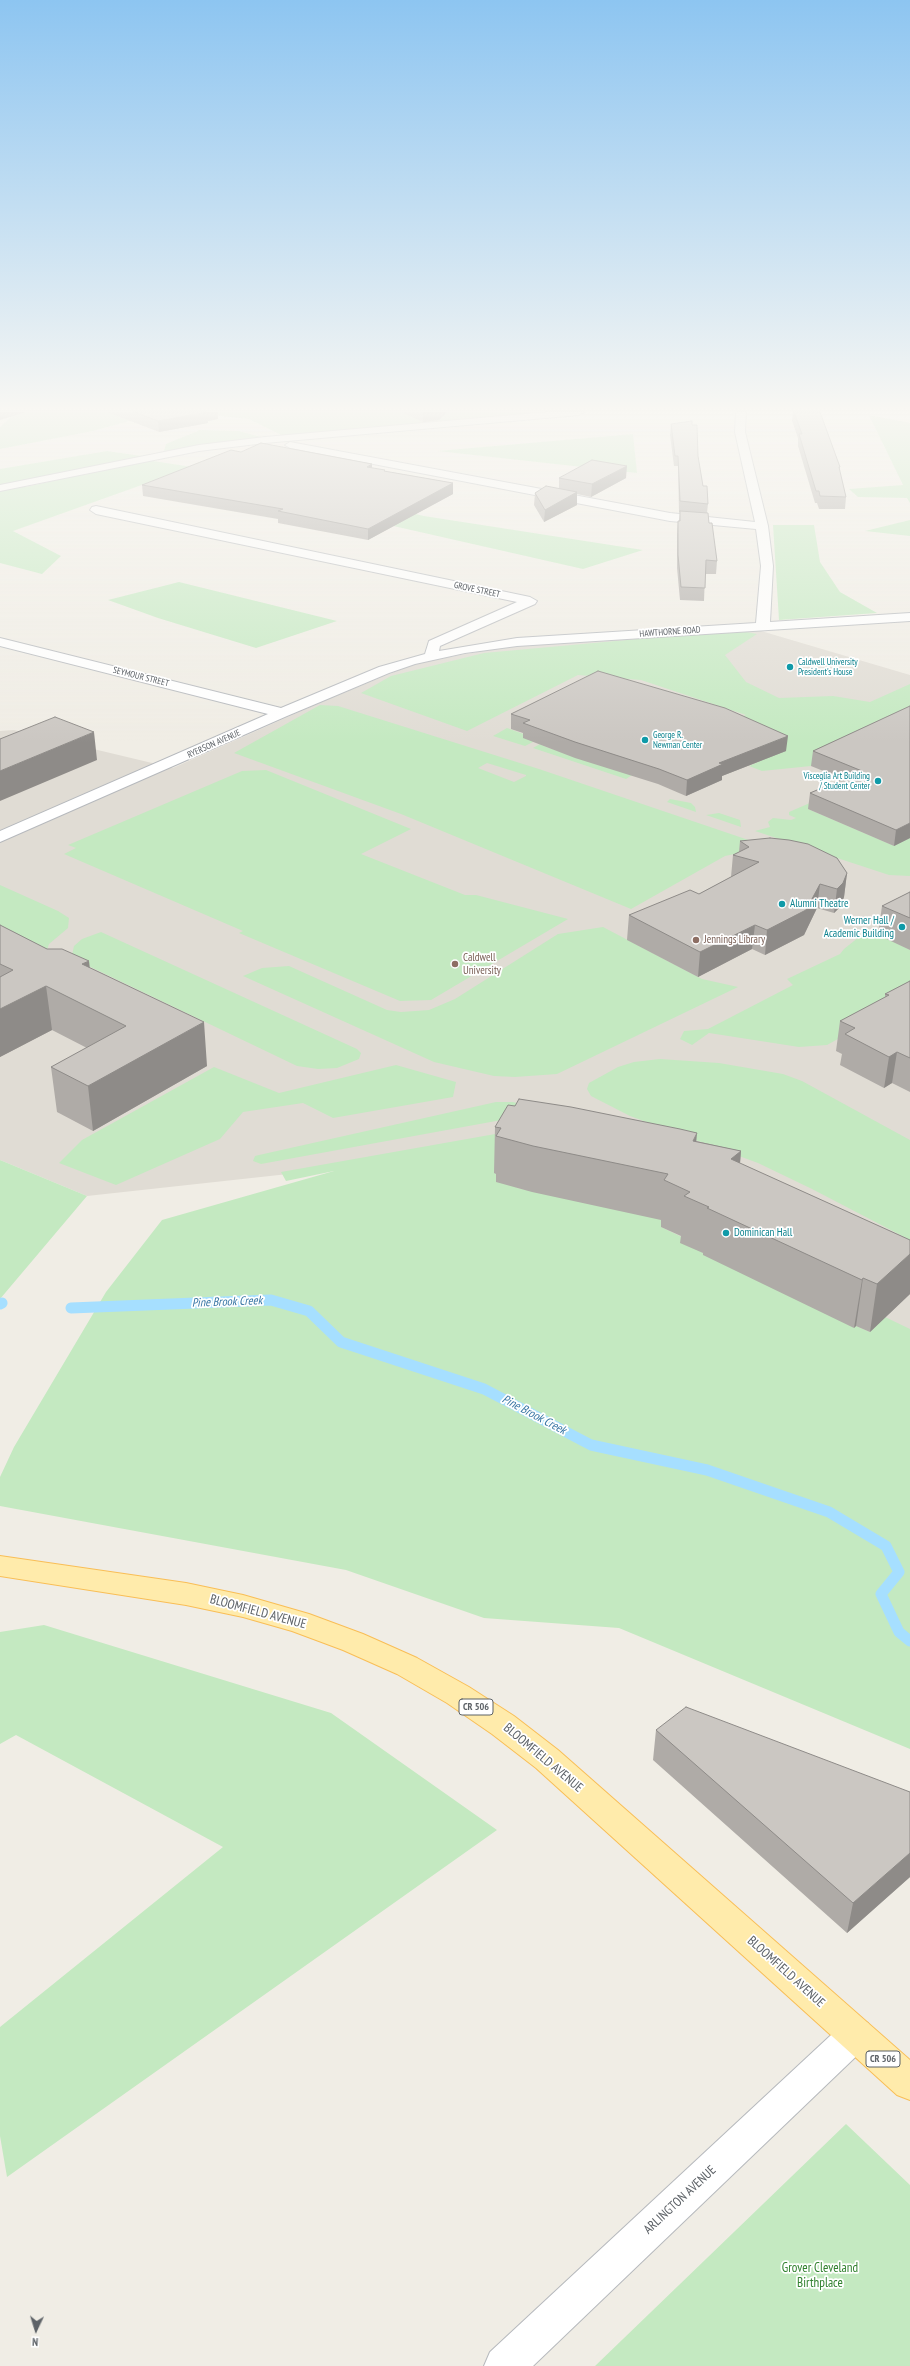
<!DOCTYPE html>
<style>
body{margin:0}
#map{position:relative;width:910px;height:2366px;overflow:hidden;background:#f0ede5;font-family:"PT Sans Narrow",sans-serif}
canvas{display:block}
.north{position:absolute;left:16px;top:2310px;width:40px;height:40px;-webkit-text-stroke:3px #fff;paint-order:stroke;rotate:184deg;font-size:11px;font-weight:700;line-height:16px;text-align:center;color:#5d6267}
.north::after{content:'';display:block;margin:auto;width:14px;height:18px;background:#5d6267;clip-path:polygon(50% 0,100% 100%,50% 72%,0 100%)}
</style>
<div id="map">
<canvas width="910" height="2366"></canvas>
<div class="north">N</div>
</div>
<script>
const g = document.querySelector('canvas').getContext('2d');
g.lineJoin = 'round';
function fill(path, color) { g.fillStyle = color; g.fill(path, 'evenodd'); }
const shape = rows => new Path2D(rows.map(r => 'M' + r).join(''));
function trace(path, color, width, dash) { g.strokeStyle = color; g.lineWidth = width; g.lineCap = dash ? 'butt' : 'round'; g.setLineDash(dash || []); g.stroke(path); }
function label(font, color, halo, rows, align = 'center') {
  g.font = font + ' "PT Sans Narrow",sans-serif'; g.lineWidth = 3.5; g.setLineDash([]); g.textBaseline = 'middle'; g.strokeStyle = halo; g.fillStyle = color; for (const [text, x, y, turn = 0] of rows) {
    g.save(); g.translate(x, y); g.rotate((+turn || 0) * Math.PI / 180); g.textAlign = isNaN(turn) ? turn : align; if (halo) g.strokeText(text, 0, 0); g.fillText(text, 0, 0); g.restore();
  }
}
fill(shape([
 [751,628,910,675,910,1437,343,1168,87,1196,0,1160,0,731,14,730,173,768,326,700,414,664,507,646]
]), '#e0dcd4');
fill(shape([
 [23,412,147,412,126,422,93,431,0,449,0,427,15,413],
 [185,412,568,412,285,437,249,419],
 [869,415,910,423,910,503,907,498,858,497,849,489,903,485],
 [200,430,239,431,265,438,164,451,166,444],
 [633,434,637,473,437,451],
 [107,451,142,456,22,482,0,485,0,469],
 [147,460,192,467,13,531,61,556,42,574,0,563,0,490,30,486],
 [293,485,424,516,643,550,583,569,314,508],
 [910,520,910,536,865,531],
 [773,525,814,525,820,562,840,592,877,613,779,620],
 [179,582,337,621,256,648,158,618,108,600],
 [736,630,757,634,725,655,746,682,779,698,833,696,870,702,910,684,910,720,811,766,762,771,749,766,758,762,724,723,746,715,641,680,578,675,467,731,361,693,391,676,484,653],
 [320,705,338,706,539,769,778,850,744,852,725,856,631,909,401,814,234,753],
 [487,763,526,775,526,776,514,782,478,768],
 [507,728,529,736,533,742,525,746,493,736],
 [540,744,546,747,632,775,626,779,533,748],
 [266,770,411,829,361,854,465,895,476,895,568,919,431,1000,400,1001,239,933,243,931,64,854,76,848,68,845,242,771],
 [854,784,808,809,892,845,910,838,910,876,889,875,755,831,770,827,768,822,773,818,791,820,796,818,789,815,789,812],
 [670,799,691,803,695,807,696,812,667,802],
 [719,813,740,820,741,827,706,815],
 [0,885,58,911,69,918,68,928,49,944,47,950,0,962],
 [603,927,702,979,738,987,557,1074,515,1077,494,1076,434,1062,243,976,262,968,289,966,387,1010,401,1012,429,1010,455,999,558,934],
 [869,929,910,950,910,1005,905,1002,827,1045,799,1047,709,1033,692,1045,680,1039,684,1031,708,1029,793,985,787,979,840,954,844,949],
 [101,932,357,1049,361,1053,359,1059,337,1068,318,1069,297,1066,80,962,72,955,74,946,82,939],
 [660,1059,719,1063,783,1074,802,1081,910,1140,910,1240,812,1189,758,1163,630,1116,591,1096,587,1089,589,1083,618,1067,634,1062],
 [396,1065,456,1082,453,1097,333,1118,303,1103,243,1112,220,1139,116,1185,59,1163,82,1140,214,1067,279,1093],
 [496,1102,513,1102,540,1110,507,1119,261,1164,253,1161,255,1156,259,1155],
 [529,1128,494,1173,500,1174,517,1188,665,1219,661,1227,686,1239,704,1254,854,1327,856,1326,870,1332,885,1317,910,1329,910,1749,619,1628,484,1618,346,1570,0,1506,0,1477,14,1447,106,1292,162,1220,334,1171,286,1181,281,1172],
 [0,1160,87,1196,0,1299],
 [44,1625,331,1713,497,1830,7,2177,0,2136,0,2027,223,1847,16,1735,0,1744,0,1632],
 [846,2124,910,2185,910,2366,595,2366]
]), '#c4e9c1');
trace(shape([
 [0,1304,2,1303],
 [71,1308,271,1300,309,1311,341,1342,484,1389,591,1445,707,1470,829,1512,886,1546,899,1572,881,1594,899,1632,910,1641]
]), '#a6dfff', 11);
const minor = shape([
 [548,412,584,412,579,415,265,443,199,451,0,491,0,485,199,445,265,437,548,412],
 [736,412,746,412,745,432,768,526,773,566,770,622,910,613,910,621,517,646,465,653,415,664,389,673,287,716,0,842,0,831,268,714,0,646,0,638,281,708,379,667,425,654,429,641,517,602,96,514,90,510,92,507,96,506,530,597,537,601,535,604,440,646,439,651,517,638,756,623,761,566,756,529,670,521,290,448,285,445,290,442,670,513,755,522,735,432,736,412],
 [856,2018,868,2023,873,2034,868,2045,533,2366,484,2366,490,2352,844,2023,856,2018]
]);
const major = shape([
 [0,1556,186,1583,243,1595,309,1614,363,1634,417,1658,469,1687,514,1716,558,1750,910,2060,910,2100,897,2095,536,1768,492,1734,447,1703,397,1674,343,1650,292,1631,243,1617,186,1605,0,1576,0,1556]
]);
trace(minor, '#b6b9bd', 2);
trace(major, '#f9be56', 2);
fill(minor, '#fff');
fill(major, '#ffebab');
fill(shape([
 [107,412,218,412,218,419,208,421,208,423,159,432],
 [401,412,447,412,439,420,423,422],
 [793,412,820,412,840,467,840,472,846,497,845,509,819,509,817,503,815,503,798,446,798,438,792,421],
 [671,424,698,456,703,486,708,504,707,513,717,561,716,574,705,574,704,601,680,600,677,568,677,534,678,521,679,521,680,513,679,512,678,466,674,466,670,435],
 [241,452,372,468,385,471,453,483,453,494,368,540,278,523,278,519,143,496,142,485],
 [559,478,626,478,591,497,577,494,577,505,544,522,534,505,535,493,559,489],
 [910,706,910,838,894,846,808,809,810,793,843,779,811,766,813,751],
 [511,714,786,751,722,776,722,780,686,796,658,784,575,758,523,738,523,733,511,729],
 [740,841,847,873,844,897,840,907,834,913,817,908,804,935,765,955,752,949,698,977,627,940,629,915,699,894,731,877,733,855,739,852],
 [910,892,910,950,878,935,882,906],
 [0,925,47,949,90,968,207,1066,93,1131,57,1112,51,1067,87,1048,52,1030,0,1057],
 [910,981,910,1092,892,1083,884,1088,840,1065,842,1054,836,1051,840,1021,885,998,885,994],
 [495,1127,696,1141,741,1151,740,1164,910,1240,910,1294,870,1332,856,1326,854,1328,703,1255,703,1253,680,1243,681,1236,661,1227,661,1220,532,1192,496,1182,496,1174,494,1173],
 [656,1730,910,1792,910,1877,847,1933,653,1760]
]), '#afaba7');
fill(shape([
 [0,412,26,412,0,420],
 [204,412,218,412,218,419,208,421,208,423,159,432,158,421],
 [423,412,447,412,439,420,423,422],
 [372,464,372,475,367,467],
 [627,466,626,478,591,497,592,484],
 [453,483,453,494,368,540,368,529],
 [577,492,577,505,544,522,545,510],
 [94,732,97,760,0,801,0,771],
 [788,736,786,751,722,776,722,780,686,796,687,780,719,763],
 [910,823,910,838,894,846,896,830],
 [847,873,844,897,840,907,834,913,837,889],
 [820,884,817,908,804,935,765,955,767,930],
 [755,925,752,949,698,977,700,952],
 [89,961,94,1004,82,964],
 [46,986,52,1030,0,1057,0,1009],
 [204,1022,207,1066,93,1131,88,1086],
 [897,1052,892,1083,884,1088,889,1057],
 [697,1133,693,1179,693,1141],
 [741,1151,737,1197,731,1159],
 [910,1254,910,1294,870,1332,877,1284],
 [863,1278,856,1326,854,1328,862,1280],
 [910,1853,910,1877,847,1933,853,1903]
]), '#8e8b88');
const building = shape([
 [134,412,208,412,158,421,134,412],
 [794,412,820,412,840,467,839,467,846,497,820,496,819,491,816,491,799,434,802,434,794,412],
 [692,421,692,425,697,425,698,456,703,486,707,486,708,504,680,501,678,456,675,456,671,424,692,421],
 [261,443,372,464,367,467,385,470,384,471,453,483,368,529,278,511,283,509,142,485,231,450,241,452,261,443],
 [592,460,627,466,592,484,559,478,592,460],
 [546,486,577,492,545,510,535,493,546,486],
 [680,511,708,513,709,523,712,523,717,561,706,560,705,588,681,587,678,555,678,521,680,521,680,511],
 [598,671,725,708,788,736,719,763,723,764,687,780,659,769,575,742,523,723,530,720,511,714,598,671],
 [910,706,910,823,896,830,810,793,862,771,813,751,910,706],
 [55,717,94,732,0,771,0,739,55,717],
 [770,838,789,840,808,844,837,858,847,873,843,883,837,889,820,884,806,910,767,930,755,925,700,952,629,915,690,890,699,894,759,862,733,855,749,847,740,841,770,838],
 [910,892,910,918,882,906,910,892],
 [0,925,47,949,62,949,89,961,82,964,204,1022,88,1086,51,1067,126,1026,46,986,0,1009,0,977,13,970,0,964,0,925],
 [910,981,910,1058,897,1052,889,1057,845,1034,855,1028,840,1021,889,995,885,994,910,981],
 [519,1099,571,1107,680,1129,697,1133,693,1141,741,1151,731,1159,910,1240,910,1254,877,1284,863,1278,862,1280,707,1208,709,1207,684,1196,690,1192,664,1180,668,1174,533,1146,496,1136,501,1128,495,1127,508,1105,515,1106,519,1099],
 [686,1707,910,1792,910,1853,853,1903,656,1730,686,1707]
]);
fill(building, '#cbc7c2');
trace(building, '#8e8b88', 1);
const sky = g.createLinearGradient(0, 0, 0, 743);
sky.addColorStop(0, '#8dc5f1');
sky.addColorStop(0.55, '#f8f7f3');
sky.addColorStop(1, '#f8f7f300');
g.fillStyle = sky;
g.fillRect(0, 0, 910, 743);
for (const [x, y, r, color] of [
 [790,667,4,"#0f9aa8"],
 [645,740,4,"#0f9aa8"],
 [878,781,4,"#0f9aa8"],
 [782,904,4,"#0f9aa8"],
 [902,927,4,"#0f9aa8"],
 [696,940,4,"#8d6e63"],
 [455,964,4,"#8d6e63"],
 [726,1233,4,"#0f9aa8"]
]) { const dot = new Path2D(); dot.arc(x, y, r, 0, 2 * Math.PI); g.fillStyle = color; g.fill(dot); trace(dot, '#fff', 1.5); }
label('9px', '#5d6267', '#fff', [
 ["GROVE STREET",477,590,12],
 ["HAWTHORNE ROAD",670,632,-4],
 ["SEYMOUR STREET",141,677,14],
 ["RYERSON AVENUE",214,744,-24]
]);
label('9px', '#0d838f', '#fff', [
 ["Caldwell University",798,662],
 ["President's House",798,672],
 ["George R.",653,735],
 ["Newman Center",653,745],
 ["Visceglia Art Building",870,776,"right"],
 ["/ Student Center",870,786,"right"]
], 'left');
for (const [x, y, w] of [
 [476,1707,34],
 [883,2059,34]
]) { const box = new Path2D(); box.roundRect(x - w / 2, y - 8, w, 16, 3); g.fillStyle = '#fff'; g.fill(box); trace(box, '#5d6267', 1); }
label('bold 10px', '#5d6267', null, [
 ["CR 506",476,1707],
 ["CR 506",883,2059]
]);
label('11px', '#0d838f', '#fff', [
 ["Alumni Theatre",790,904],
 ["Werner Hall /",894,921,"right"],
 ["Academic Building",894,934,"right"],
 ["Dominican Hall",734,1233]
], 'left');
label('11px', '#785e54', '#fff', [
 ["Jennings Library",704,940],
 ["Caldwell",463,958],
 ["University",463,971]
], 'left');
label('italic 12px', '#3876a5', '#fff', [
 ["Pine Brook Creek",227,1302,-2],
 ["Pine Brook Creek",534,1415,28]
]);
label('13px', '#5d6267', '#fff', [
 ["BLOOMFIELD AVENUE",258,1612,15],
 ["BLOOMFIELD AVENUE",543,1758,40],
 ["BLOOMFIELD AVENUE",786,1972,42],
 ["ARLINGTON AVENUE",680,2200,-43]
]);
label('13px', '#328230', '#fff', [
 ["Grover Cleveland",820,2268],
 ["Birthplace",820,2283]
]);
</script>
